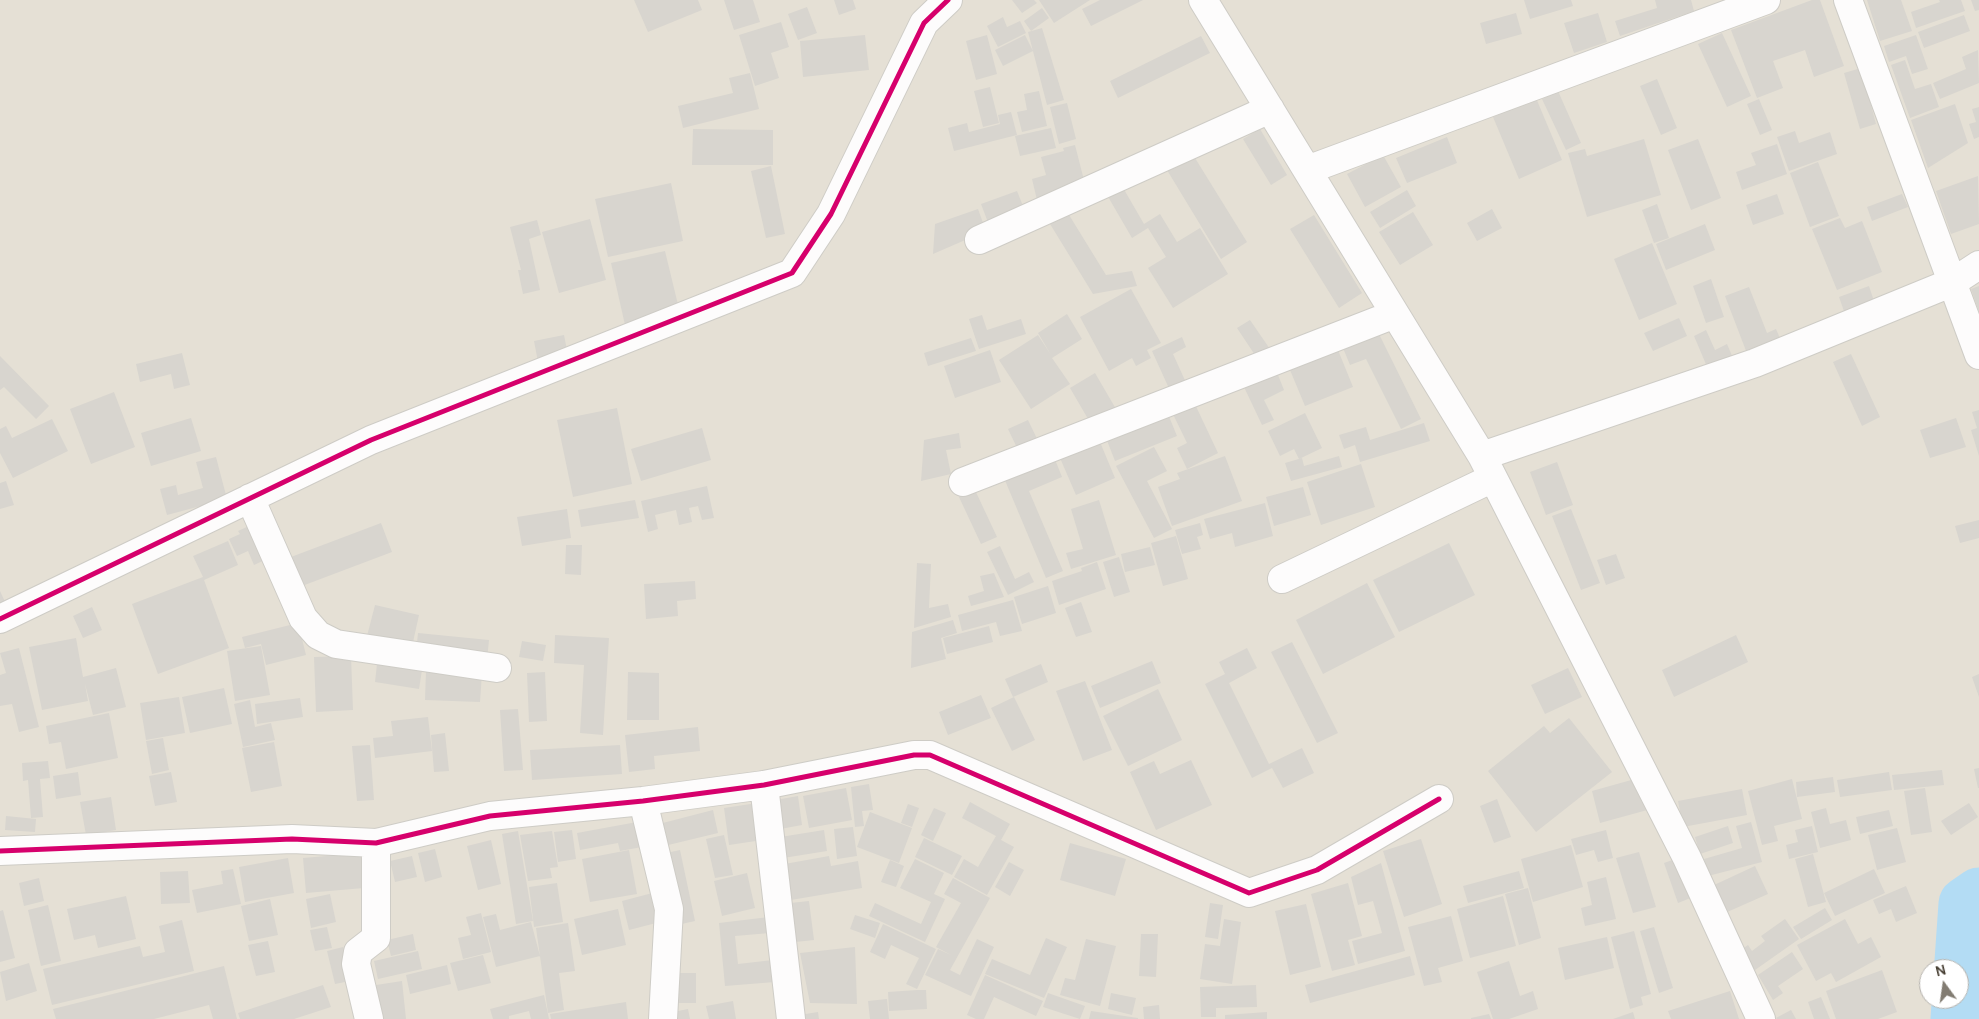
<!DOCTYPE html>
<style>
body{margin:0}
#map{position:relative;width:1979px;height:1019px;overflow:hidden;background:#f0eee8;font-family:Manrope,sans-serif}
canvas{display:block}
.north{position:absolute;left:1919px;top:959px;width:50px;height:50px;box-sizing:border-box;background:#fff;border:1px solid #b5b2ad;border-radius:50%;rotate:346deg;font-size:14px;font-weight:700;line-height:20px;text-align:center;color:#473f33}
.north::after{content:'';display:block;margin:auto;width:18px;height:22px;background:#827c72;clip-path:polygon(50% 0,100% 100%,50% 72%,0 100%)}
</style>
<div id="map">
<canvas width="1979" height="1019"></canvas>
<div class="north">N</div>
</div>
<script>
const g = document.querySelector('canvas').getContext('2d');
g.lineJoin = 'round';
function fill(path, color) { g.fillStyle = color; g.fill(path, 'evenodd'); }
const shape = rows => new Path2D(rows.map(r => 'M' + r).join(''));
function trace(path, color, width, dash) { g.strokeStyle = color; g.lineWidth = width; g.lineCap = dash ? 'butt' : 'round'; g.setLineDash(dash || []); g.stroke(path); }
fill(shape([
 [0,0,1979,0,1979,1019,0,1019],
 [1929,969,1959,969,1959,999,1929,999]
]), '#e5e0d5');
trace(shape([
 [1958,1019,1966,904,1979,895]
]), '#b3dcf4', 55);
fill(shape([
 [634,0,698,0,702,10,648,32],
 [724,0,753,0,760,22,734,30],
 [834,0,853,0,856,9,839,15],
 [1012,0,1034,0,1037,3,1022,13],
 [1039,0,1090,0,1054,23],
 [1100,0,1143,0,1091,26,1082,9],
 [1524,0,1571,0,1573,6,1530,19],
 [1655,0,1691,0,1694,11,1620,36,1615,21,1657,8],
 [1812,0,1820,0,1844,66,1814,77,1805,50,1773,61,1783,88,1757,98,1731,30],
 [1867,0,1901,0,1912,31,1880,41],
 [1939,0,1961,0,1965,11,1916,28,1911,12,1940,2],
 [1971,0,1979,0,1979,10,1975,11],
 [807,7,817,33,798,40,788,14],
 [1042,8,1049,18,1031,31,1024,21],
 [1516,13,1522,34,1486,44,1480,23],
 [1598,13,1607,42,1574,53,1564,23],
 [1964,15,1970,31,1924,48,1918,32],
 [1003,17,1007,27,1020,21,1026,33,998,47,987,26],
 [781,22,789,47,771,53,779,78,755,86,739,35],
 [1042,28,1064,100,1047,105,1028,32],
 [1722,33,1751,96,1727,107,1698,44],
 [865,35,869,70,803,77,800,41],
 [987,35,997,74,976,80,966,41],
 [1025,35,1033,51,1003,66,995,50],
 [1916,35,1928,69,1912,74,1906,56,1889,62,1884,46],
 [1201,36,1210,53,1118,98,1110,81],
 [1978,50,1979,83,1940,99,1933,83,1966,69,1962,57],
 [1905,60,1915,89,1931,84,1939,107,1910,118,1891,65],
 [1861,68,1876,124,1860,129,1844,73],
 [750,73,759,109,683,128,678,106,733,93,729,78],
 [1657,79,1677,128,1661,135,1640,86],
 [990,87,999,123,983,127,974,91],
 [1039,91,1047,126,1022,132,1017,112,1027,110,1024,94],
 [1558,91,1581,143,1566,150,1542,99],
 [1536,98,1562,160,1519,179,1493,117],
 [1759,99,1772,130,1760,135,1747,104],
 [1067,103,1076,139,1059,144,1050,107],
 [1955,104,1968,143,1928,168,1911,120],
 [1979,107,1979,137,1974,139,1969,124,1976,122,1972,109],
 [1011,112,1017,135,954,151,948,128,967,123,969,132,1000,124,998,115],
 [1051,128,1056,148,1020,156,1015,136],
 [693,129,773,130,773,165,692,165],
 [1260,129,1287,175,1271,185,1243,139],
 [1795,131,1799,143,1830,132,1837,154,1789,171,1777,137],
 [1447,137,1457,163,1407,183,1396,158],
 [1644,139,1661,195,1587,217,1568,153,1585,149,1587,156],
 [1698,139,1721,198,1691,210,1668,150],
 [1777,144,1787,174,1742,190,1736,172,1756,165,1751,153],
 [1075,145,1086,188,1037,200,1032,179,1046,175,1041,157,1064,151,1063,148],
 [1383,155,1401,187,1365,207,1347,174],
 [1195,158,1247,242,1221,259,1167,170],
 [1818,162,1839,216,1810,227,1790,173],
 [771,166,785,234,766,238,751,171],
 [1978,176,1979,224,1951,234,1936,191],
 [671,183,683,241,608,257,595,199],
 [1122,186,1144,224,1160,214,1177,242,1200,228,1228,274,1173,308,1148,268,1166,257,1148,228,1132,238,1107,195],
 [1407,190,1416,206,1380,228,1370,212],
 [1017,191,1025,211,989,225,981,204],
 [1777,194,1784,214,1753,225,1746,205],
 [1902,194,1908,207,1872,221,1867,207],
 [1657,204,1669,238,1654,243,1642,210],
 [978,209,986,231,933,254,935,224],
 [1492,209,1502,228,1477,241,1467,223],
 [1066,210,1106,275,1132,271,1137,286,1093,294,1047,219],
 [1413,212,1433,245,1400,265,1379,232],
 [1314,215,1362,293,1339,308,1290,229],
 [1840,218,1845,228,1862,221,1882,272,1837,290,1812,229],
 [590,219,606,280,559,293,542,232],
 [537,220,541,235,529,239,540,290,523,294,518,270,521,270,510,227],
 [1705,224,1715,250,1666,270,1656,244],
 [1652,243,1677,304,1639,320,1614,259],
 [665,251,680,313,625,325,611,263],
 [1711,279,1724,317,1706,323,1693,286],
 [1869,286,1875,304,1845,314,1839,297],
 [1979,286,1979,312,1971,289],
 [1749,287,1767,333,1776,329,1782,343,1748,356,1725,296],
 [1131,289,1161,343,1147,350,1151,358,1136,366,1132,358,1109,371,1080,317],
 [1067,314,1082,339,1052,358,1070,384,1031,409,999,360,1038,335,1051,355,1038,333],
 [982,315,987,330,1021,319,1026,334,979,349,969,319],
 [1679,318,1687,336,1653,351,1644,333],
 [1250,320,1272,352,1259,361,1237,328],
 [1706,330,1715,350,1727,344,1733,358,1708,369,1694,336],
 [1379,334,1421,419,1401,429,1366,359,1350,365,1343,348],
 [564,335,568,355,538,362,534,341],
 [1182,337,1186,347,1173,354,1188,387,1172,395,1152,351],
 [971,338,976,351,928,366,924,353],
 [990,350,1001,382,955,398,944,366],
 [1338,350,1353,387,1305,406,1290,370],
 [182,353,190,385,174,389,171,374,140,382,136,364],
 [1851,354,1880,417,1862,426,1833,362],
 [0,356,49,406,36,419,4,387,0,390],
 [1095,373,1116,409,1091,424,1070,388],
 [1278,375,1284,390,1264,400,1274,420,1262,425,1244,387],
 [114,392,135,447,91,464,70,409],
 [1193,400,1218,453,1187,469,1177,448,1187,443,1171,410],
 [617,408,632,484,573,497,557,420],
 [1979,410,1979,456,1971,430,1977,428,1972,412],
 [1305,413,1322,448,1299,459,1294,449,1280,456,1268,431],
 [1168,414,1177,436,1115,461,1106,438],
 [191,418,201,451,151,466,141,433],
 [1956,418,1966,447,1930,458,1920,430],
 [52,419,68,451,13,478,0,453,0,429,6,426,12,438],
 [1028,420,1040,445,1020,454,1008,429],
 [1424,423,1430,441,1360,462,1355,445,1344,449,1339,435,1366,427,1370,440],
 [702,428,711,460,641,481,631,449],
 [959,433,961,448,946,450,951,474,921,481,924,440],
 [1100,442,1115,478,1076,495,1060,458],
 [1154,447,1167,471,1147,481,1172,529,1154,538,1116,466],
 [1225,456,1242,501,1172,526,1158,487,1180,479,1177,473],
 [1339,456,1342,467,1291,481,1285,463,1302,458,1304,466],
 [216,457,227,499,167,515,160,489,176,485,178,495,203,488,196,462],
 [1054,457,1062,477,1029,491,1063,571,1046,578,1004,478],
 [1557,462,1573,505,1546,515,1530,472],
 [1361,464,1375,507,1321,525,1307,482],
 [6,481,14,505,0,509,0,483],
 [707,486,714,518,702,520,698,506,689,508,692,522,679,525,676,510,655,515,658,529,648,532,641,501],
 [1303,487,1311,515,1274,526,1266,497],
 [975,490,997,537,981,544,959,497],
 [635,500,639,518,581,527,578,510],
 [1099,500,1116,555,1071,569,1066,553,1083,549,1071,509],
 [1265,503,1273,536,1235,547,1232,533,1210,539,1204,519],
 [567,509,571,538,522,546,517,517],
 [1571,509,1600,583,1581,590,1552,516],
 [1979,520,1979,538,1960,543,1955,526],
 [381,523,392,552,302,586,291,557],
 [1200,523,1203,535,1197,537,1201,549,1182,554,1175,530],
 [251,525,267,559,254,565,248,551,237,556,229,539,240,534,238,531],
 [1176,536,1188,579,1163,586,1151,543],
 [228,541,238,565,204,580,229,648,158,674,132,604,203,577,193,556],
 [1449,543,1475,595,1399,632,1373,580],
 [566,545,582,545,581,575,565,574],
 [1000,546,1015,579,1029,572,1034,582,1008,595,987,552],
 [1150,547,1155,565,1125,572,1121,554],
 [1616,554,1625,578,1606,585,1597,560],
 [1119,557,1130,592,1114,597,1103,562],
 [1097,562,1106,589,1059,605,1052,581,1082,571,1081,568],
 [917,563,931,564,929,608,948,604,951,617,914,628],
 [994,573,1004,597,971,606,968,596,984,591,980,576],
 [695,581,696,599,677,601,678,616,646,619,644,584],
 [1367,583,1395,637,1323,674,1296,620],
 [1048,586,1056,613,1022,624,1014,597],
 [0,591,7,606,0,609],
 [1013,600,1022,631,1000,636,996,622,962,631,958,615],
 [1081,602,1092,632,1076,637,1065,608],
 [375,605,419,615,411,651,366,640],
 [92,607,102,630,83,638,73,616],
 [953,620,957,633,941,638,946,659,911,668,912,632],
 [298,623,306,655,266,665,261,644,245,648,242,637],
 [989,626,993,642,947,654,943,638],
 [418,633,489,640,487,660,416,653],
 [555,635,609,638,603,735,580,733,584,665,554,663],
 [1736,635,1748,662,1674,697,1662,670],
 [76,638,83,677,116,668,126,707,93,715,85,684,88,701,42,710,29,647],
 [522,641,546,645,543,661,519,657],
 [1292,642,1338,733,1317,743,1271,652],
 [261,646,270,695,235,701,227,651],
 [19,648,39,727,19,732,12,704,0,706,0,675,6,673,0,653],
 [1247,648,1257,668,1229,683,1269,764,1302,748,1314,773,1283,788,1272,768,1252,778,1205,684,1225,674,1219,662],
 [351,656,353,710,316,712,314,657],
 [1152,661,1161,683,1100,708,1091,686],
 [377,664,422,670,419,689,375,682],
 [1041,664,1048,682,1013,697,1005,679],
 [1568,668,1582,697,1545,714,1531,685],
 [426,671,482,673,480,702,425,700],
 [545,672,547,721,529,722,527,673],
 [628,672,659,673,659,720,627,720],
 [1979,674,1979,697,1972,677],
 [1085,681,1112,750,1083,761,1056,691],
 [224,688,232,724,190,733,182,697],
 [1158,689,1182,740,1128,766,1103,716],
 [981,695,991,718,948,735,939,712],
 [179,697,185,733,146,740,140,703],
 [1014,697,1035,740,1012,751,991,708],
 [300,698,303,717,257,724,255,704],
 [250,700,255,727,271,723,275,740,243,747,234,704],
 [518,709,523,770,504,771,500,710],
 [109,713,118,758,66,769,61,742,49,744,46,726],
 [428,717,432,751,375,758,373,738,393,736,391,721],
 [1569,718,1612,772,1536,832,1488,771,1544,726,1550,733],
 [698,727,700,751,654,756,655,769,629,772,625,735],
 [445,733,449,771,434,772,431,735],
 [163,738,169,770,152,774,146,741],
 [274,742,282,786,251,792,242,748],
 [370,745,374,800,357,801,352,746],
 [620,745,622,774,532,780,530,750],
 [1191,760,1212,805,1156,830,1130,772,1154,761,1160,774],
 [48,761,50,778,40,779,43,817,31,818,28,780,23,781,22,763],
 [1979,768,1979,788,1978,788,1974,769],
 [1942,770,1944,785,1894,790,1892,775],
 [78,772,81,795,56,799,53,776],
 [171,772,177,802,155,806,149,776],
 [1889,772,1892,790,1840,797,1837,780],
 [1642,777,1651,809,1600,823,1592,791],
 [1833,777,1835,792,1797,797,1796,782],
 [1792,779,1802,819,1774,826,1778,841,1762,845,1748,791],
 [869,784,873,810,862,811,864,826,855,827,851,787],
 [846,788,852,820,809,828,803,796],
 [1925,788,1932,832,1911,835,1904,791],
 [1742,789,1747,815,1683,827,1678,801],
 [798,796,802,825,775,830,770,801],
 [111,797,116,830,86,835,80,802],
 [1497,799,1511,837,1494,843,1480,806],
 [764,802,769,839,729,845,724,808],
 [970,802,1010,824,1001,840,1014,847,987,895,954,877,964,859,978,867,996,836,962,818],
 [1969,803,1978,817,1951,835,1941,821],
 [908,804,919,808,912,827,901,823],
 [934,808,946,813,933,841,921,835],
 [1826,808,1830,824,1846,820,1851,840,1820,848,1811,812],
 [713,810,718,833,660,847,655,825],
 [1889,810,1893,826,1860,834,1856,817],
 [870,812,912,828,899,863,857,847],
 [6,816,36,819,35,832,5,830],
 [637,822,642,847,620,851,618,843,580,850,577,833],
 [1751,822,1762,862,1708,876,1704,859,1742,848,1736,826],
 [1728,826,1733,843,1700,854,1695,837],
 [1812,826,1818,852,1789,859,1786,845,1798,842,1795,830],
 [853,827,857,856,837,859,834,829],
 [1897,828,1906,862,1877,870,1868,835],
 [572,830,576,859,558,862,554,832],
 [824,830,827,851,777,859,774,838],
 [1606,830,1613,858,1598,862,1594,850,1576,855,1571,839],
 [518,831,533,921,516,924,502,834],
 [552,831,558,867,550,868,552,878,528,881,520,835],
 [724,835,733,875,715,878,706,839],
 [924,838,962,856,952,875,915,857],
 [1421,839,1442,904,1404,917,1383,851],
 [491,840,501,884,478,890,467,846],
 [1070,843,1126,859,1115,896,1060,880],
 [1571,845,1583,887,1533,902,1521,859],
 [435,849,442,877,425,882,418,853],
 [629,850,637,894,590,902,582,859],
 [680,850,695,921,677,925,662,854],
 [1639,852,1656,907,1633,913,1616,858],
 [361,853,364,888,306,893,303,858],
 [1813,854,1826,902,1808,907,1795,859],
 [412,856,417,877,395,882,390,861],
 [829,856,831,866,858,861,862,888,785,901,779,865],
 [288,858,294,893,245,902,239,867],
 [1678,858,1693,897,1678,903,1664,863],
 [915,859,944,873,934,894,945,899,925,942,869,916,875,903,921,924,931,902,900,888],
 [890,860,904,866,896,887,881,882],
 [1009,862,1024,870,1010,896,995,887],
 [1381,863,1405,951,1358,964,1352,941,1382,933,1373,901,1358,905,1351,877],
 [1755,866,1768,894,1725,913,1712,886],
 [233,869,241,904,197,913,192,890,223,884,221,871],
 [1874,869,1885,893,1835,916,1824,893],
 [188,871,190,903,161,904,160,872],
 [1519,871,1524,888,1468,903,1463,886],
 [747,873,755,908,722,916,714,881],
 [1606,877,1616,919,1585,926,1581,908,1592,905,1587,882],
 [39,878,44,901,24,906,19,883],
 [953,878,990,898,950,970,960,975,977,939,994,947,971,996,925,975,938,949,951,955,936,947,961,903,944,894],
 [557,883,563,922,534,927,529,887],
 [1348,883,1362,936,1348,940,1355,965,1332,971,1311,894],
 [1906,886,1917,913,1896,922,1891,909,1879,914,1873,900],
 [1528,888,1541,938,1519,945,1505,894],
 [660,891,664,921,629,930,622,901],
 [330,894,336,922,311,928,306,899],
 [126,896,136,939,98,948,95,935,74,940,67,909],
 [1503,896,1516,946,1470,958,1457,909],
 [270,899,278,935,249,941,241,906],
 [809,901,814,940,786,943,781,904],
 [1210,903,1223,905,1218,939,1205,937],
 [1306,904,1321,967,1290,975,1275,911],
 [48,905,61,961,41,966,28,910],
 [1825,908,1832,920,1801,939,1793,927],
 [618,909,626,945,582,955,574,919],
 [3,910,15,958,0,962,0,911],
 [481,913,491,952,463,959,458,938,471,935,466,917],
 [496,914,500,930,531,922,540,956,496,967,483,917],
 [855,915,880,923,875,938,850,929],
 [1451,916,1463,961,1438,968,1442,982,1424,986,1408,927],
 [769,917,770,933,735,936,738,964,773,960,775,982,725,986,719,923],
 [1224,919,1241,922,1232,984,1200,979,1205,944,1220,946],
 [1785,919,1799,939,1755,970,1741,950,1748,945,1752,951,1765,941,1761,936],
 [1845,919,1858,944,1871,937,1881,957,1836,982,1831,973,1816,981,1797,945],
 [182,920,194,971,52,1005,43,969,140,946,143,957,165,952,159,926],
 [568,923,575,971,559,973,564,1010,548,1013,536,928],
 [883,924,936,949,917,989,906,984,919,958,891,945,885,959,870,952],
 [327,927,332,948,315,951,310,930],
 [1654,927,1673,988,1659,993,1640,931],
 [1634,931,1651,994,1641,997,1643,1005,1630,1009,1611,937],
 [413,934,416,950,391,956,387,940],
 [1141,934,1158,934,1156,977,1139,976],
 [1607,937,1614,968,1565,980,1558,948],
 [1046,938,1067,947,1044,998,985,974,992,959,1030,975],
 [1086,939,1116,946,1100,1006,1060,995,1065,978,1075,980],
 [268,941,275,972,256,976,248,945],
 [343,947,350,981,335,984,327,951],
 [855,947,857,1004,810,1003,800,953],
 [418,951,422,969,378,979,374,961],
 [1792,952,1803,969,1778,986,1783,993,1773,1000,1758,975],
 [483,955,491,983,458,991,450,963],
 [1410,956,1415,975,1310,1003,1305,985],
 [1509,961,1520,996,1533,991,1538,1009,1509,1019,1493,1019,1477,972],
 [29,963,37,991,6,1001,0,972],
 [447,965,451,984,410,994,406,975],
 [224,966,237,1019,213,1019,209,1005,154,1019,56,1019,53,1009],
 [1882,970,1897,1012,1878,1019,1836,1019,1826,991],
 [675,973,696,973,696,1003,675,1003],
 [985,975,1043,1001,1036,1016,994,997,984,1019,976,1019,967,1015],
 [402,981,406,1019,381,1019,376,985],
 [323,985,331,1007,294,1019,240,1019,238,1013],
 [1256,985,1257,1007,1216,1008,1216,1017,1201,1017,1200,987],
 [917,990,926,990,927,1009,889,1011,888,992],
 [1730,991,1739,1019,1671,1019,1668,1011],
 [1048,993,1085,1006,1080,1019,1043,1007],
 [1111,993,1136,998,1132,1015,1108,1009],
 [544,995,549,1019,531,1019,529,1011,509,1016,509,1019,493,1019,490,1009],
 [1821,997,1830,1019,1814,1019,1808,1002],
 [887,999,889,1019,870,1019,868,1001],
 [733,1001,736,1019,709,1019,706,1006],
 [626,1002,628,1019,551,1019,550,1014],
 [1159,1005,1160,1019,1144,1019,1143,1007],
 [688,1009,690,1019,669,1019,668,1013],
 [1791,1010,1796,1019,1777,1019,1776,1018],
 [1091,1011,1138,1018,1138,1019,1089,1019],
 [818,1012,819,1019,794,1019,793,1016],
 [1267,1012,1267,1019,1225,1019,1225,1015],
 [1633,1012,1635,1019,1613,1019],
 [1489,1014,1491,1019,1471,1019,1471,1018]
]), '#d8d5cf');
const minor = shape([
 [1203,0,1482,456,1687,858,1761,1019],
 [1848,0,1979,355],
 [1307,170,1766,0],
 [979,240,1270,109],
 [1482,456,1755,363,1953,282,1979,265],
 [963,482,1395,314],
 [250,498,303,618,318,635,336,644,497,668],
 [1282,579,1493,478],
 [0,619,371,440,792,273,831,214,924,23,948,0],
 [764,785,791,1019],
 [643,801,669,909,663,1019],
 [0,851,292,839,376,843,490,816,643,801,764,785,914,755,930,755,1249,893,1317,870,1439,799],
 [369,1019,356,964,358,952,376,938,376,843]
]);
trace(minor, '#ceccc6', 30);
trace(minor, '#fdfcfc', 28);
trace(shape([
 [0,619,371,440,792,273,831,214,924,23,948,0],
 [0,851,292,839,376,843,490,816,643,801,764,785,914,755,930,755,1249,893,1317,870,1439,799]
]), '#d6006c', 5);
</script>
